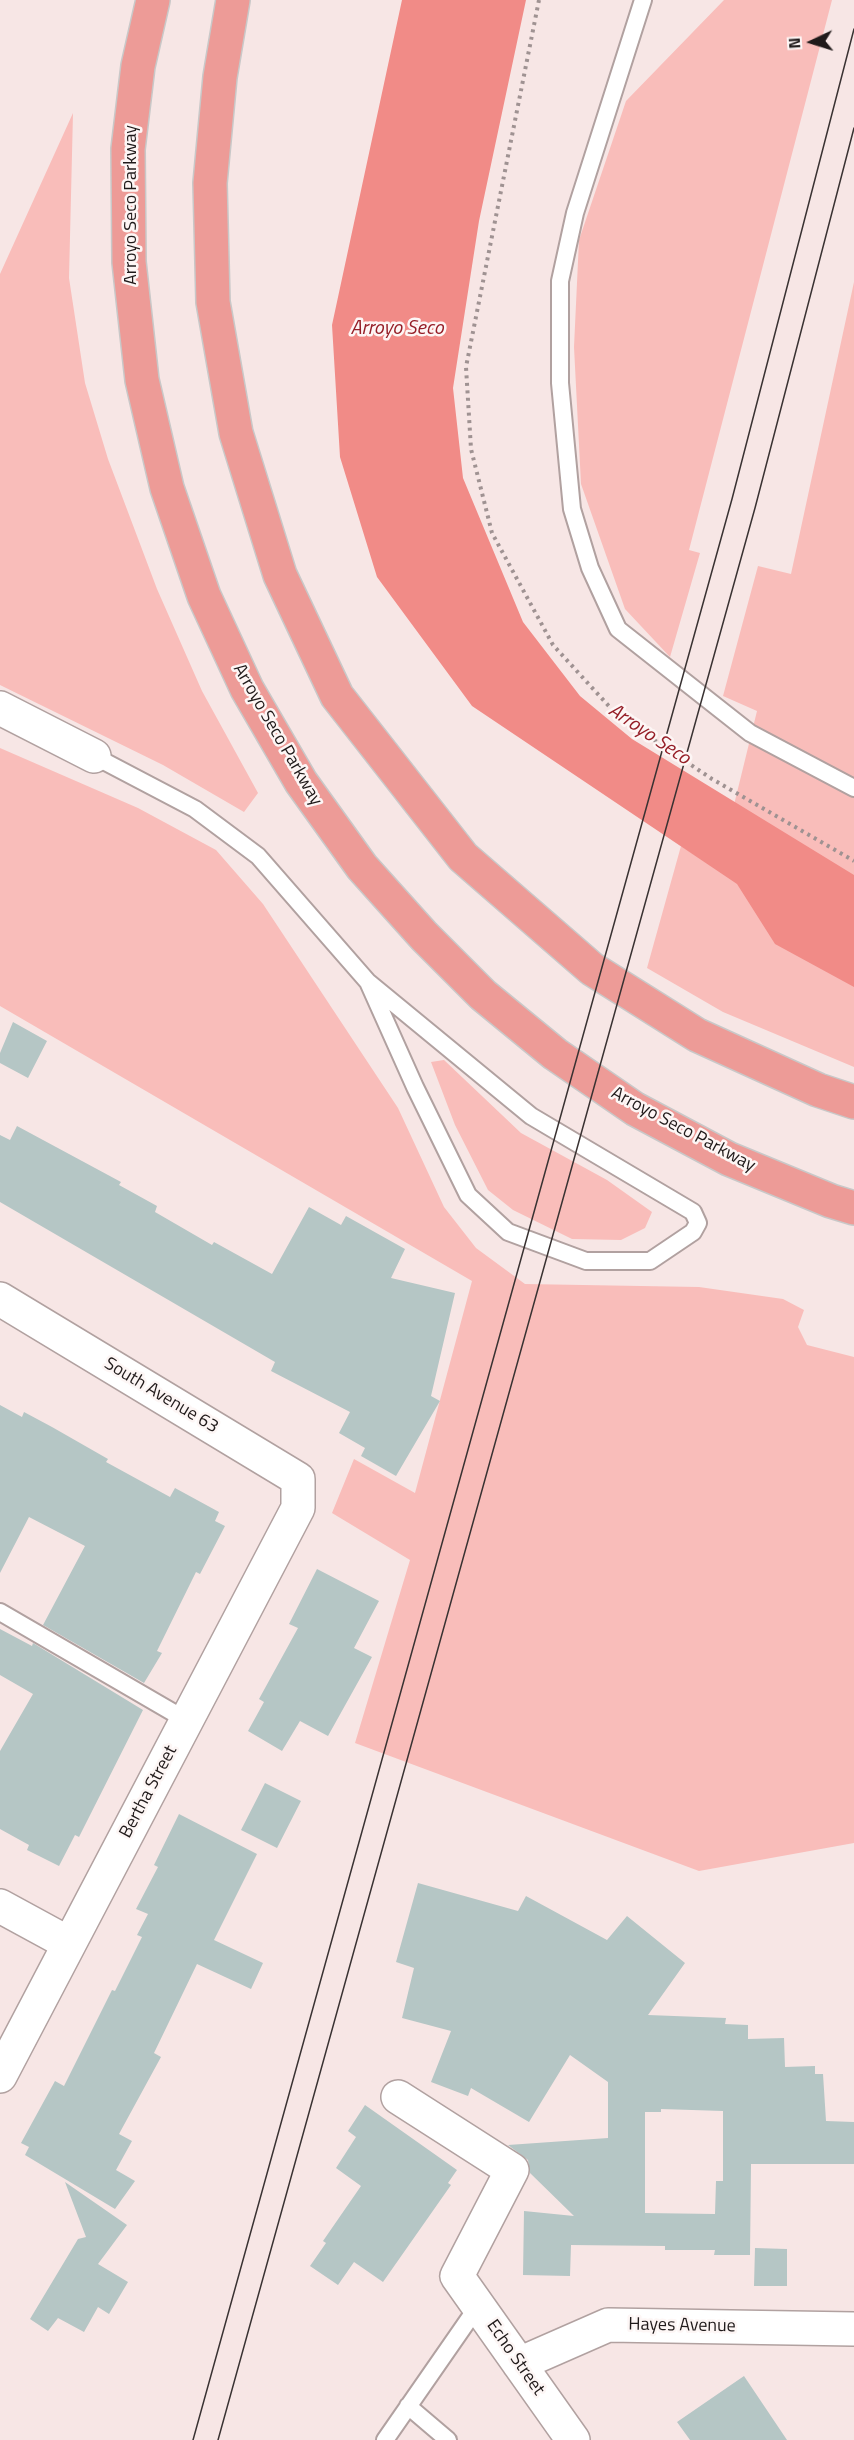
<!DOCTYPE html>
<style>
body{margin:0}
#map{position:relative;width:854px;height:2440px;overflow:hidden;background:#f7e6e5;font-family:"Titillium Web",sans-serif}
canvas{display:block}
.north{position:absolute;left:782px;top:12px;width:60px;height:60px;-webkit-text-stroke:4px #fdf6f5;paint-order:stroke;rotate:266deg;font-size:16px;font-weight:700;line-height:24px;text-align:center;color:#201a1a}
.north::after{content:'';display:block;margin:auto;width:21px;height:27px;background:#201a1a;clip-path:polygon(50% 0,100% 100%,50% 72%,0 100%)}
</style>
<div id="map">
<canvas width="854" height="2440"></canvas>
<div class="north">N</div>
</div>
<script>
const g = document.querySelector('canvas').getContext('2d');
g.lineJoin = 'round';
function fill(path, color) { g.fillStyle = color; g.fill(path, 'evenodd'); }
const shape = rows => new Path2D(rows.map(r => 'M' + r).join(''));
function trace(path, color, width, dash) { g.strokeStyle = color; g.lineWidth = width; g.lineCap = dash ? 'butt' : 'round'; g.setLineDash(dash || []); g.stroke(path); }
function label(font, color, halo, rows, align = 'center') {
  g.font = font + ' "Titillium Web",sans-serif'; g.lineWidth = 5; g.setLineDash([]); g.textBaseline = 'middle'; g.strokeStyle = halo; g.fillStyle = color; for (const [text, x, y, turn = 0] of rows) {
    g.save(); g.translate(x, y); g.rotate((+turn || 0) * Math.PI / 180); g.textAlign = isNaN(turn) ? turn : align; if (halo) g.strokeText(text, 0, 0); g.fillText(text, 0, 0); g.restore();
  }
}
fill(shape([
 [724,0,832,0,689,550,700,553,670,657,625,609,581,484,574,347,579,240,626,101],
 [73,113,69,278,85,383,108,459,157,589,202,691,258,793,244,812,163,765,0,685,0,274],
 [854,282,854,1067,723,1012,647,968,681,846,718,870,757,711,723,696,758,566,791,574],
 [0,748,138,808,216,850,263,904,398,1108,444,1207,476,1248,525,1284,699,1287,783,1299,804,1310,798,1327,807,1345,854,1357,854,1843,699,1871,355,1743,410,1560,332,1513,354,1459,415,1493,472,1281,0,1006],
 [444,1060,521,1133,607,1180,652,1212,645,1228,621,1240,572,1239,513,1210,488,1190,455,1125,431,1062]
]), '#f9bdba');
fill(shape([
 [402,0,526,0,479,221,453,388,463,478,523,622,580,696,632,739,854,875,854,987,775,944,737,884,472,706,377,577,340,457,332,325]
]), '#f18b87');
fill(shape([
 [13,1022,47,1041,28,1078,0,1063,0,1053],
 [17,1126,121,1182,119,1185,157,1206,155,1212,212,1245,214,1242,272,1274,309,1207,341,1225,346,1216,405,1249,391,1278,455,1293,431,1396,440,1401,396,1476,361,1456,365,1448,339,1433,350,1412,271,1371,275,1362,0,1202,0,1135,10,1140],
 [0,1405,22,1417,24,1412,52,1427,108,1459,106,1462,170,1497,175,1488,219,1512,215,1521,225,1526,200,1574,196,1572,157,1651,162,1653,144,1683,43,1625,85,1546,29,1517,0,1573],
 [317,1569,379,1601,354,1648,372,1657,328,1736,300,1721,282,1751,248,1731,264,1702,259,1699,298,1628,289,1624],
 [0,1629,32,1646,33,1643,143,1710,79,1837,75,1835,59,1866,27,1850,29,1845,0,1829,0,1751,33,1694,0,1675],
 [265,1783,301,1801,277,1848,241,1830],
 [179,1814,257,1854,214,1940,263,1963,251,1989,197,1964,154,2053,161,2057,119,2134,132,2141,116,2170,135,2181,115,2209,25,2155,29,2147,21,2143,55,2081,64,2086,112,1990,115,1991,142,1937,137,1935,148,1914,136,1909,158,1867,154,1865],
 [418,1883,518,1911,526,1896,607,1940,627,1916,685,1963,648,2015,726,2018,725,2024,748,2025,748,2039,784,2038,785,2067,815,2066,815,2074,823,2074,826,2121,854,2122,854,2164,751,2164,750,2255,714,2255,715,2250,665,2250,665,2246,571,2245,570,2276,523,2275,524,2211,574,2216,530,2173,528,2160,508,2145,608,2138,608,2082,570,2055,529,2122,471,2088,468,2096,431,2082,451,2031,402,2018,414,1968,396,1962],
 [661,2109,723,2111,723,2181,716,2181,715,2214,645,2213,645,2112,661,2112],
 [365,2105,457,2170,448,2183,451,2185,383,2282,354,2262,338,2285,310,2266,326,2243,323,2241,361,2186,336,2168,356,2137,348,2131],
 [65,2182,127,2225,98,2264,128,2282,109,2314,98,2307,84,2332,58,2318,48,2331,30,2319,78,2239,86,2237],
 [755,2248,787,2249,787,2286,754,2286],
 [744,2376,787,2440,690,2440,677,2422]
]), '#b5c6c5');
const lane = shape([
 [643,0,575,213,560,281,560,383,572,509,590,568,618,629,750,733,854,788],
 [94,756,195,809,258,856,368,982,531,1116,693,1212,698,1223,693,1232,650,1261,586,1261,508,1232,468,1195,415,1087,368,982],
 [0,1612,186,1720],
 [408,2406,448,2440],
 [385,2440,478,2306]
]);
const street = shape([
 [0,708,94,756],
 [0,1299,298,1479,298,1508,0,2076],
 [0,1906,68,1943],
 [398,2097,512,2170,457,2276,573,2440],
 [519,2364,608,2325,854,2329]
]);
const highway = shape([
 [153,0,138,66,128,149,129,262,142,380,167,488,204,596,247,689,301,782,362,867,424,936,483,995,555,1054,635,1109,729,1159,831,1201,854,1208],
 [233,0,220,77,210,183,213,302,236,433,280,575,337,696,463,857,592,969,697,1035,818,1090,854,1102]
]);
trace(lane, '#b1a1a0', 20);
trace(street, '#b1a1a0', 36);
trace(highway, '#c9c8c8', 36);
trace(shape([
 [539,0,466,367,471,449,492,533,553,645,617,715,712,779,854,861]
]), '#9f9292', 4, [3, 4.5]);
trace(lane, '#fff', 16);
trace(street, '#fff', 33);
trace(highway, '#ed9b97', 33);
trace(shape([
 [193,2440,732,499,854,29],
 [218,2440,755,508,854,128]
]), '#393232', 1.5);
label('18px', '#201a1a', '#fdf6f5', [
 ["Arroyo Seco Parkway",132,205,-90],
 ["Arroyo Seco Parkway",277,735,60],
 ["Arroyo Seco Parkway",683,1130,28],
 ["South Avenue 63",161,1396,31],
 ["Bertha Street",149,1792,-62],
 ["Hayes Avenue",682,2326,1],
 ["Echo Street",515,2358,55]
]);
label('italic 20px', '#951e27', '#fdf6f5', [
 ["Arroyo Seco",397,329],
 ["Arroyo Seco",649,735,34]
]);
</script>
